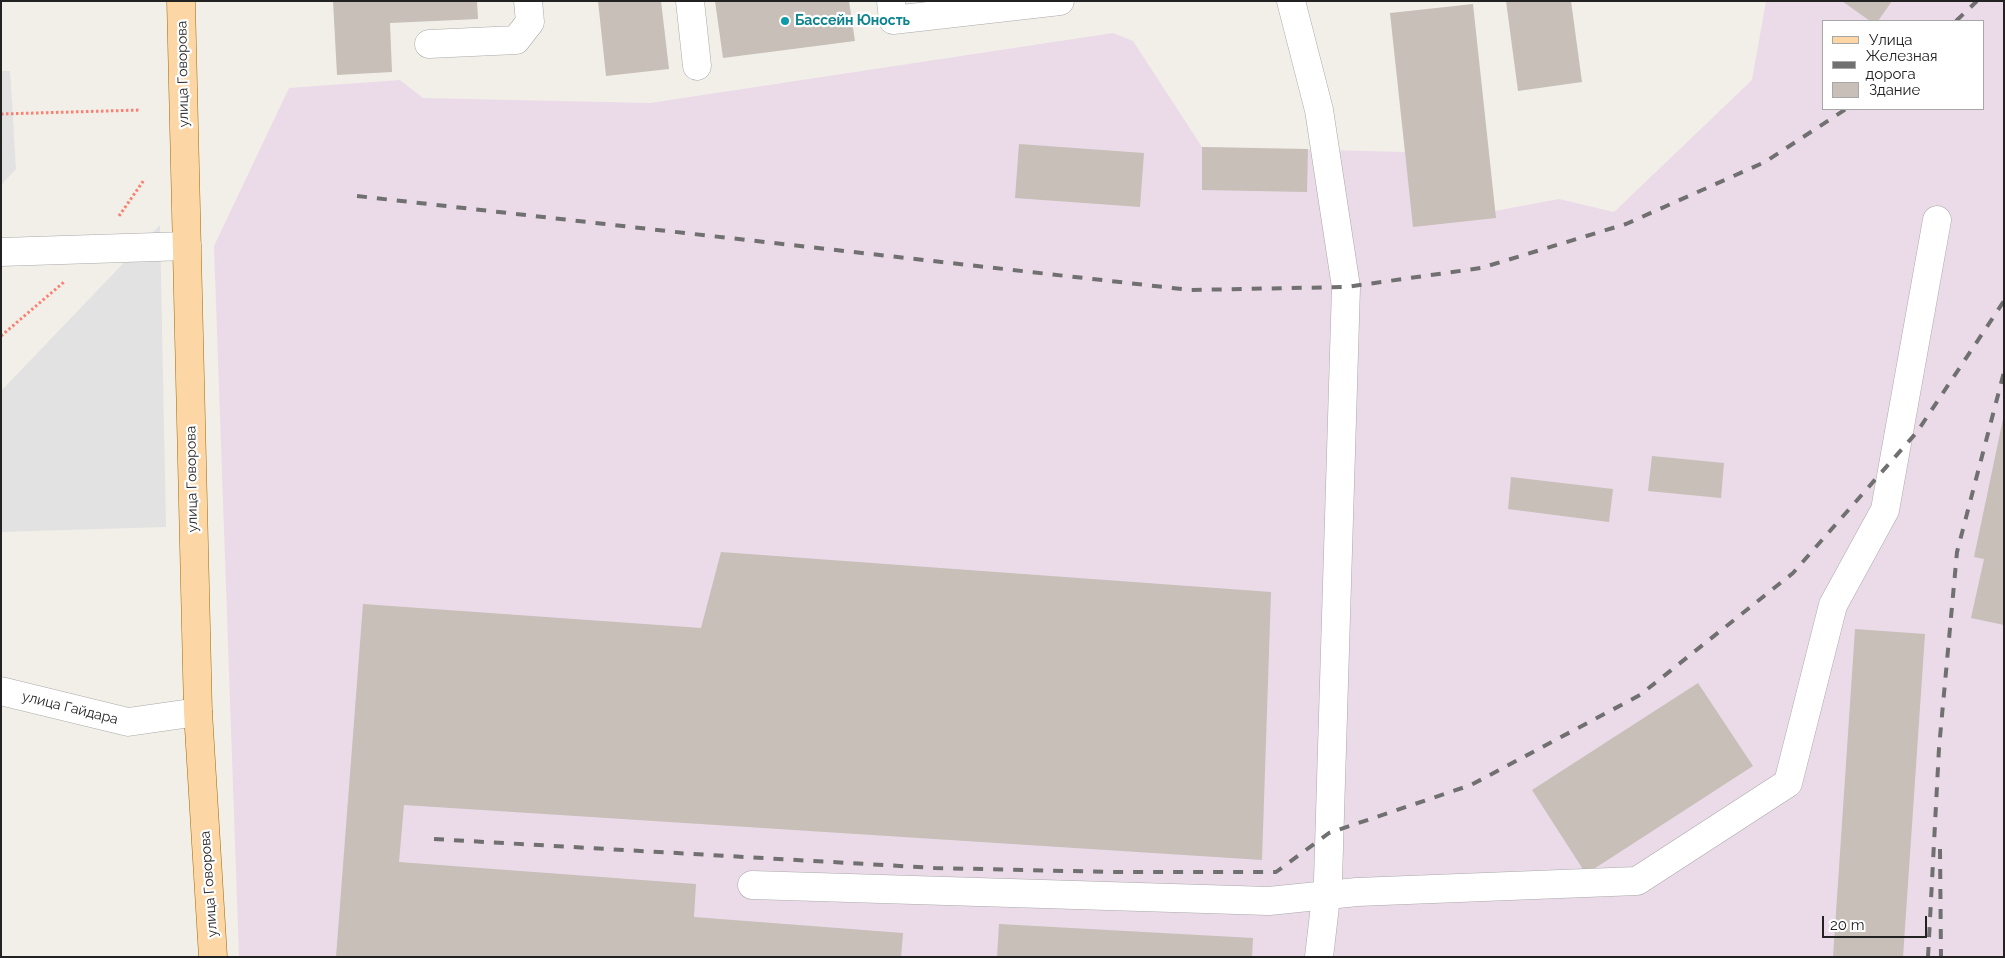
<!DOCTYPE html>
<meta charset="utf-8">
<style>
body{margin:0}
#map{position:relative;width:2005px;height:958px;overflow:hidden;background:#f2efe9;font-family:Raleway,sans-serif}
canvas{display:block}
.frame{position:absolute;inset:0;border:2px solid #222;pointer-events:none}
.legend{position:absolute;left:1822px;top:20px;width:162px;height:90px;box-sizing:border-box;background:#fff;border:1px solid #a7a7a7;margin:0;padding:6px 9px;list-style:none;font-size:15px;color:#222}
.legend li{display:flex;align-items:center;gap:10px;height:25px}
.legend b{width:25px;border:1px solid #a7a7a7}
.scale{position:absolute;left:1822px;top:916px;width:105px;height:22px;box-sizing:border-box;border:2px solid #222;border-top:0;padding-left:6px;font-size:15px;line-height:18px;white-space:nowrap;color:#222;-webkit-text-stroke:4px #fff;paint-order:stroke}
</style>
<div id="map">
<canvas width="2005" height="958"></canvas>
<div class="frame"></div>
<ul class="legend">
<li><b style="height:6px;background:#fcd6a4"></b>Улица</li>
<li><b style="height:6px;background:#707070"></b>Железная дорога</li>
<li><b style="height:14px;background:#c7bfb8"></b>Здание</li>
</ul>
<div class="scale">20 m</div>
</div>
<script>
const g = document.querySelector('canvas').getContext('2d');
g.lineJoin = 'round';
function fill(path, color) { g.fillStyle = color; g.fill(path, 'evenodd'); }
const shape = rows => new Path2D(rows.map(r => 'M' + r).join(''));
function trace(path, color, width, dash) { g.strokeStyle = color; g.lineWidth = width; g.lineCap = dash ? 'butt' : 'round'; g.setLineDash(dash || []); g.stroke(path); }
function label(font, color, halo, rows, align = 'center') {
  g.font = font + ' Raleway,sans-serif'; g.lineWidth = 4.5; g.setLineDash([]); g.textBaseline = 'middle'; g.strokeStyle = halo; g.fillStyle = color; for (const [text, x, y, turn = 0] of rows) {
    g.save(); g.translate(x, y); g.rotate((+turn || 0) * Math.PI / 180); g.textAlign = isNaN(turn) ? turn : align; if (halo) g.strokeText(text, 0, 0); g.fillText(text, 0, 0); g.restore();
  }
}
fill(shape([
 [1766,1,2004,1,2004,957,239,957,214,246,289,88,400,80,423,98,650,103,1113,33,1133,41,1202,147,1405,152,1414,226,1559,199,1614,212,1752,80],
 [1824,21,1984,21,1984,109,1824,109]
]), '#ebdbe8');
fill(shape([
 [1,71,10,71,16,169,1,185],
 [160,225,166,527,1,532,1,391]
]), '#e2e2e2');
fill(shape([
 [333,1,477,1,478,19,390,23,392,72,337,75],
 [598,1,661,1,669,69,606,76],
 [715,1,849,1,855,41,723,58],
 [1506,1,1571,1,1582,82,1518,91],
 [1842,1,1892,1,1878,21,1870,21],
 [1473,4,1496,218,1413,227,1390,13],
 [1019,144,1144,153,1140,207,1015,198],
 [1202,147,1308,149,1307,192,1202,190],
 [2003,419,2004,419,2004,625,1971,618,1984,559,1974,557],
 [1652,456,1724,463,1721,498,1648,491],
 [1511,477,1613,489,1609,522,1508,509],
 [721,552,1271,592,1262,860,404,805,399,862,696,884,694,917,903,933,901,957,336,957,363,604,701,628],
 [1855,629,1925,634,1903,957,1833,957],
 [1698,683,1753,766,1586,874,1532,790],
 [999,924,1253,938,1252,957,997,957]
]), '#c7bfb8');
const minor = shape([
 [690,1,697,66],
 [891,1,893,20,1060,1],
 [1291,1,1319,110,1346,287,1328,880,1319,957],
 [429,44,516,40,530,22,528,1],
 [1,252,187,246],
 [1,691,128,722,198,712],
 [752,885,1269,901,1357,892,1637,881,1788,783,1833,605,1885,510,1937,220]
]);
const major = shape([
 [181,1,198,712,213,957]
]);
trace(minor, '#a9a9a9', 29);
trace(major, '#a06b00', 29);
trace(shape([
 [1,114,141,110],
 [119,216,144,180],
 [1,336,64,282]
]), '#fa8072', 3, [2.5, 2.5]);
trace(minor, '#fff', 28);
trace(major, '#fcd6a4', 28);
trace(shape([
 [1956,21,1977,1],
 [357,196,1190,290,1346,287,1481,268,1626,224,1765,162,1846,109],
 [434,839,935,868,1113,872,1276,872,1329,833,1471,785,1640,695,1793,573,1917,432,2004,301],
 [1940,849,1941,957],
 [1928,957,1939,748,1957,552,2004,372]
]), '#707070', 4, [10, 10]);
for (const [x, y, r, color] of [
 [785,21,5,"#0f9aa8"]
]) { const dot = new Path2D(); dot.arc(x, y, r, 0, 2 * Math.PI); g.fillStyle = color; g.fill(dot); trace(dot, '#fff', 2); }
label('bold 14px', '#0d838f', '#fff', [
 ["Бассейн Юность",795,21]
], 'left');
label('14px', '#222', '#fff', [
 ["улица Говорова",183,74,-91],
 ["улица Говорова",192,479,-91],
 ["улица Гайдара",70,708,14],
 ["улица Говорова",209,884,-94]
]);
</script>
